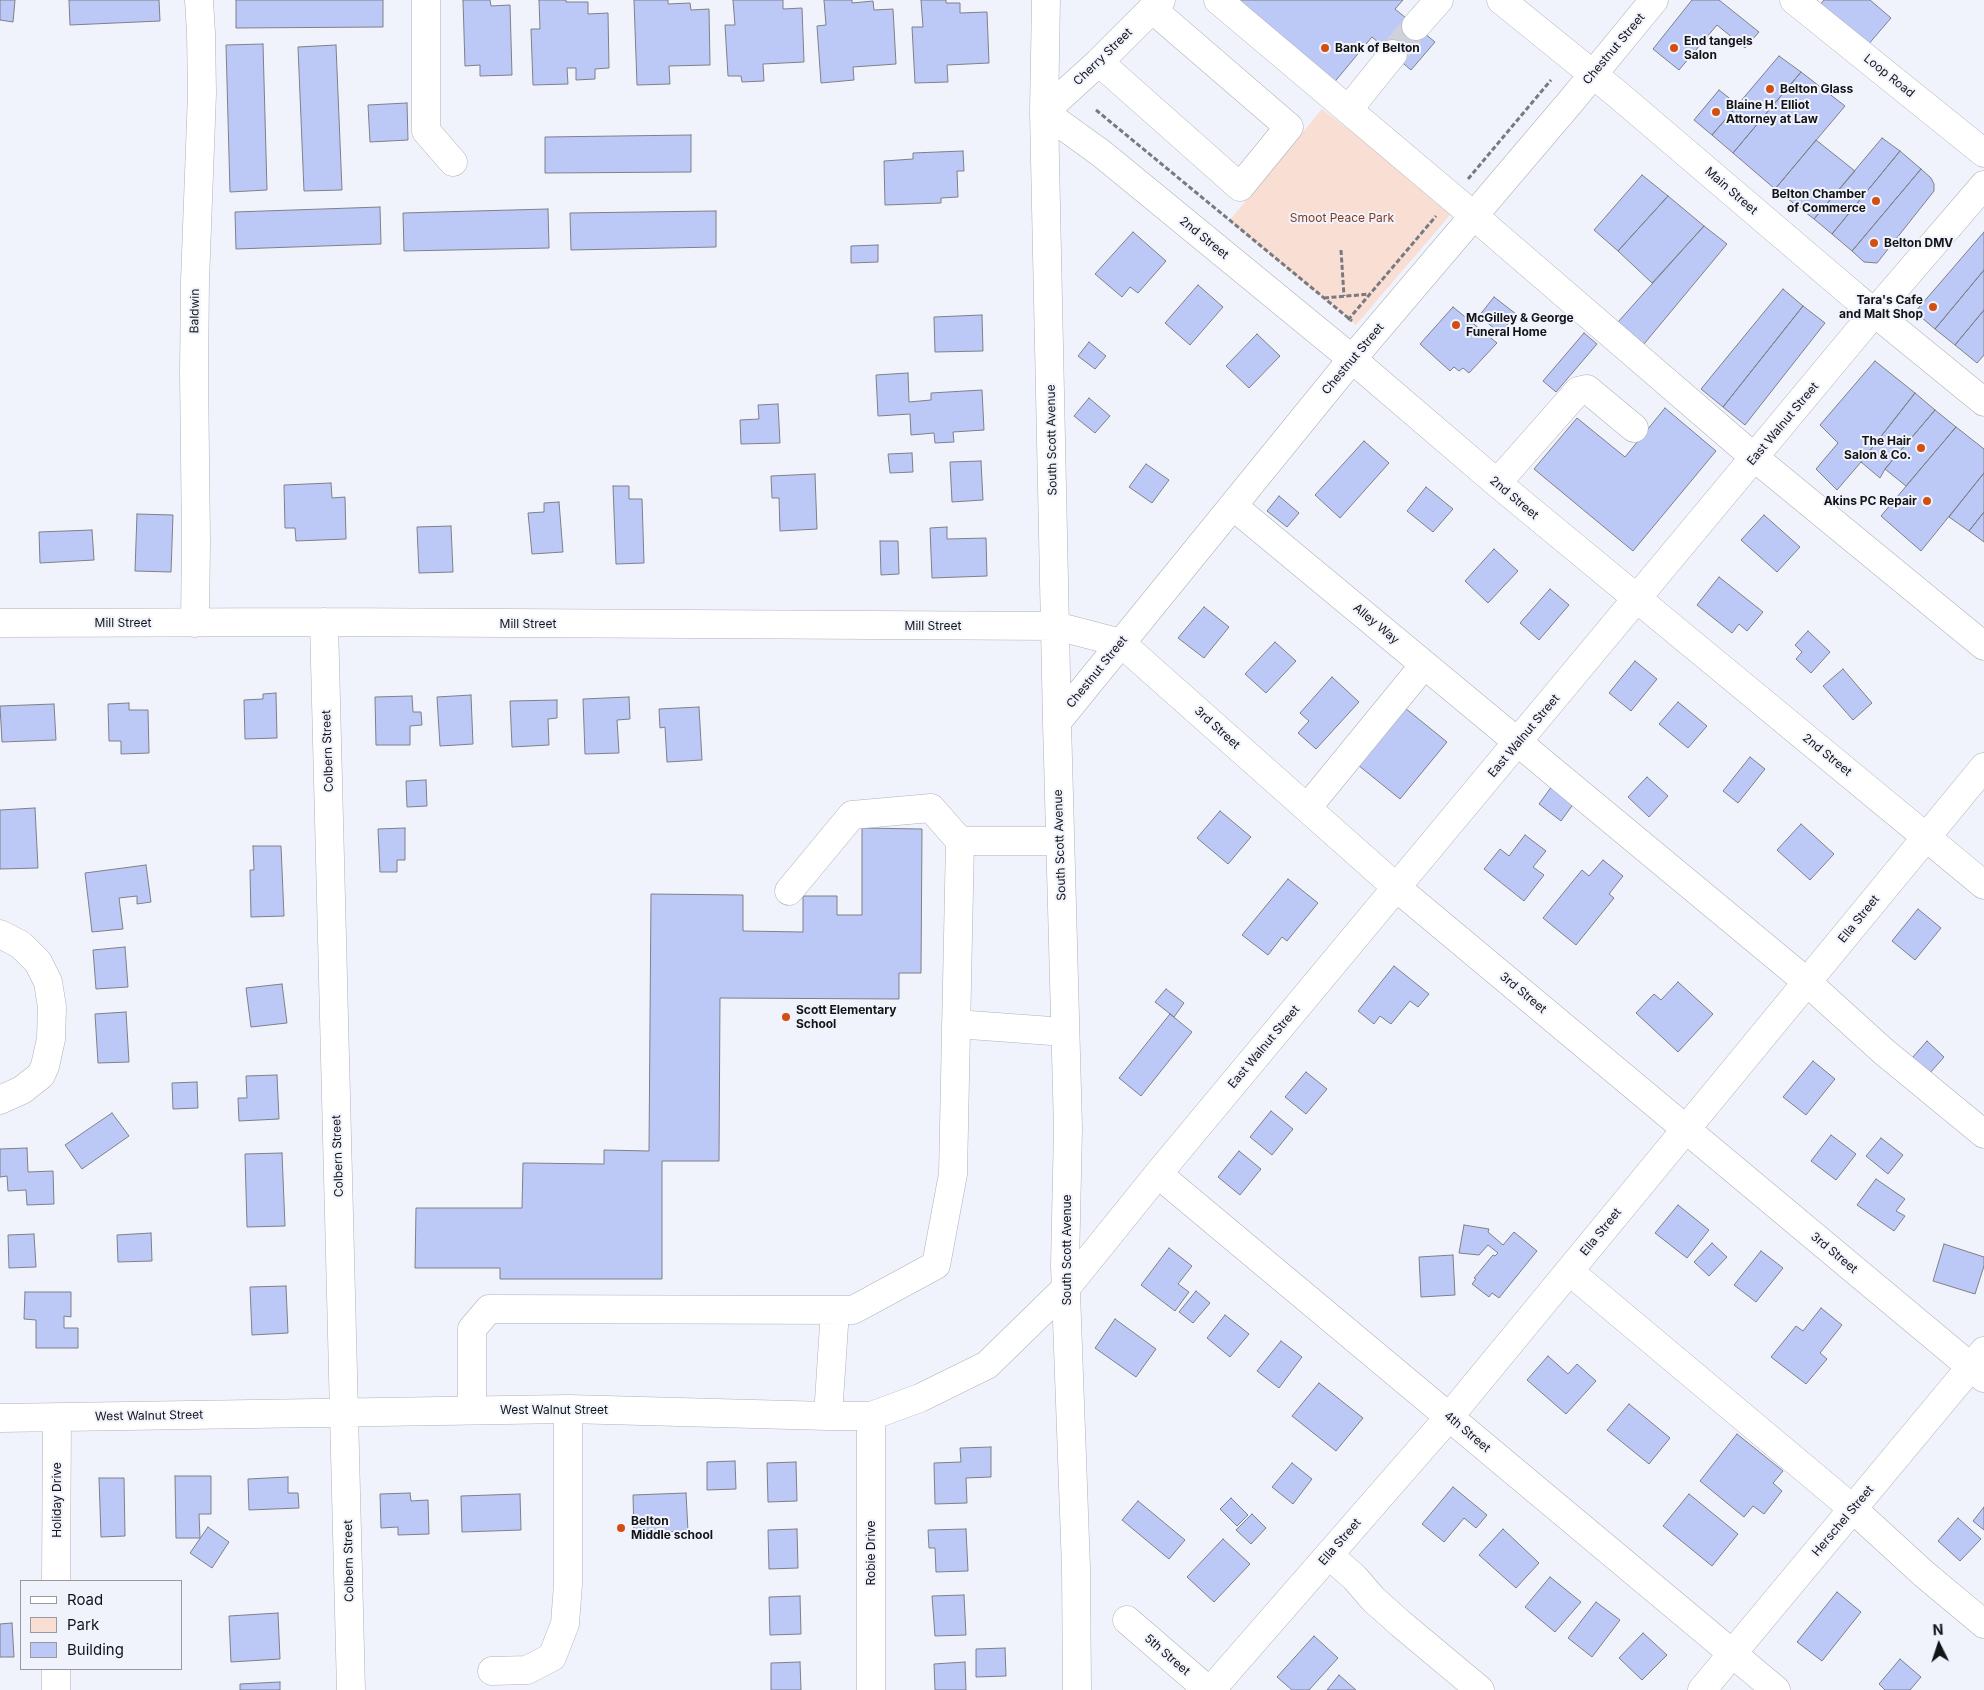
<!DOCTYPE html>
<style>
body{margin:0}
#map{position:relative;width:1984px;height:1690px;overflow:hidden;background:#f0f3fc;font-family:Inter,sans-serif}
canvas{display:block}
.legend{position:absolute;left:20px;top:1580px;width:162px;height:90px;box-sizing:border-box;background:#f0f3fc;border:1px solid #989aa0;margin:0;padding:6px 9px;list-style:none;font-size:15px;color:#131417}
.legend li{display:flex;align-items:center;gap:10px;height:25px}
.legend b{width:25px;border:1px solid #989aa0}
.north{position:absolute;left:1914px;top:1620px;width:50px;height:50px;-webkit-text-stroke:4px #f0f3fc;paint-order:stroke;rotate:356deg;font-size:14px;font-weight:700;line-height:20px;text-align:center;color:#131417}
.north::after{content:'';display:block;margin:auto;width:18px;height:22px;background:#131417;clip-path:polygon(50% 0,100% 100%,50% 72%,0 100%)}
</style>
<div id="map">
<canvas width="1984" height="1690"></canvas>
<ul class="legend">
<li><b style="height:6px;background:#fff"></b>Road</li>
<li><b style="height:14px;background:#f9ded4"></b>Park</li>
<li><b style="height:14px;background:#bcc9f7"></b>Building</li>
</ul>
<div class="north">N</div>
</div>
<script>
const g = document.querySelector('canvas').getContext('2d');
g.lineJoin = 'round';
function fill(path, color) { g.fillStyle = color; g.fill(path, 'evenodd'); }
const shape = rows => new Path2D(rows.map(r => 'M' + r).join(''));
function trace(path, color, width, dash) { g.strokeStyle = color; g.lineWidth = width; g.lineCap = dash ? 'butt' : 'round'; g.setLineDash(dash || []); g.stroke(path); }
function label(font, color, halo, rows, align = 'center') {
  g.font = font + ' Inter,sans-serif'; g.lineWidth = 4; g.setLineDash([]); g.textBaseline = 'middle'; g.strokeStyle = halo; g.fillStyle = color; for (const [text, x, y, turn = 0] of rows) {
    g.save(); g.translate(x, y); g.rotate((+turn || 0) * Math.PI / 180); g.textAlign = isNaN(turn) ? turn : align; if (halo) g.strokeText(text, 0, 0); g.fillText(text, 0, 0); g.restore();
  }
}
fill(shape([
 [1322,109,1446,204,1450,215,1356,325,1229,221]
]), '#f9ded4');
const building = shape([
 [0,0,15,0,13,22,0,20,0,0],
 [69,0,159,0,160,21,70,25,69,0],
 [236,0,383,0,383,27,236,28,236,0],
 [463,0,490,0,491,6,510,5,512,75,480,76,480,65,465,66,463,0],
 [539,0,566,0,566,2,588,2,588,14,608,13,609,68,595,69,595,79,576,80,576,68,567,68,568,84,533,85,531,29,540,29,539,0],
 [634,0,668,0,668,4,690,3,691,10,709,9,710,65,669,66,670,84,637,85,634,0],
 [733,0,783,0,783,9,802,8,804,62,763,64,764,81,742,82,741,76,728,76,725,25,735,25,733,0],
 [824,0,852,0,852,3,873,1,874,10,893,9,896,64,853,67,854,80,821,83,817,26,826,25,824,0],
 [921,0,946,0,946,3,960,3,960,13,987,12,989,63,947,65,948,82,915,83,912,27,923,27,921,0],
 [1230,0,1403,0,1395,9,1435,42,1411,70,1372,37,1332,85,1230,0],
 [1692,0,1719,0,1759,32,1745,48,1717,25,1679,70,1653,49,1692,0],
 [1824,0,1870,0,1891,18,1867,46,1819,6,1824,0],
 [263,44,267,190,230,192,226,45,263,44],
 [336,45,342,190,304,191,298,47,336,45],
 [1779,56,1801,72,1733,153,1712,135,1779,56],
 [1801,72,1845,106,1775,189,1733,153,1801,72],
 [1719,90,1738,105,1712,135,1694,120,1719,90],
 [407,103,408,140,370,142,368,105,407,103],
 [691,135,691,172,545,173,545,137,691,135],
 [1882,138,1900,151,1832,234,1814,219,1882,138],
 [1816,140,1855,171,1814,219,1775,189,1816,140],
 [963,151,964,171,957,171,958,197,941,198,941,203,885,205,884,161,913,159,913,153,963,151],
 [1900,151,1921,169,1852,251,1832,234,1900,151],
 [1921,169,1931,178,1934,184,1934,191,1877,263,1864,262,1852,251,1921,169],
 [1642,175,1668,196,1618,251,1594,230,1642,175],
 [1668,196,1704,226,1652,283,1618,251,1668,196],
 [380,207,381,244,236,249,235,212,380,207],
 [548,209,549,248,404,251,403,213,548,209],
 [716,211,716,247,571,250,570,213,716,211],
 [1704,226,1727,244,1644,344,1618,322,1704,226],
 [1133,232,1166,261,1138,293,1130,287,1122,297,1095,274,1133,232],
 [1984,232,1984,270,1935,329,1915,312,1984,232],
 [878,245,878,262,851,263,851,246,878,245],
 [1984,270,1984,310,1955,345,1935,329,1984,270],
 [1198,285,1223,307,1190,345,1165,323,1198,285],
 [1783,289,1803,306,1723,407,1701,389,1783,289],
 [1494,297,1516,314,1500,333,1479,316,1494,297],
 [1803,306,1825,323,1745,425,1723,407,1803,306],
 [1453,307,1497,343,1469,373,1463,368,1459,371,1454,367,1450,371,1420,344,1453,307],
 [1984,310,1984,355,1977,363,1955,345,1984,310],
 [982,315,983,351,935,352,934,317,982,315],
 [1584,333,1597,344,1556,392,1543,381,1584,333],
 [1257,334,1280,356,1249,388,1226,366,1257,334],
 [1089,342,1106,356,1095,369,1078,356,1089,342],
 [1875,361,1915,393,1861,462,1837,490,1816,469,1838,443,1820,425,1875,361],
 [908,373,909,402,931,400,931,393,982,390,984,430,953,432,954,442,935,443,934,433,911,435,910,414,878,416,876,375,908,373],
 [1915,393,1935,410,1885,469,1880,478,1861,462,1915,393],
 [1089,398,1110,416,1095,433,1074,416,1089,398],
 [778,404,780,443,741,444,740,420,759,419,758,405,778,404],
 [1665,408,1716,451,1633,551,1534,469,1577,418,1625,457,1665,408],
 [1935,410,1956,427,1906,486,1885,469,1935,410],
 [1956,427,1984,449,1984,473,1921,551,1881,516,1956,427],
 [1364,441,1389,463,1340,518,1315,495,1364,441],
 [912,453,913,472,890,473,888,454,912,453],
 [981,461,983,500,952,502,950,462,981,461],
 [1146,464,1169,480,1152,503,1129,487,1146,464],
 [1984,473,1984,512,1969,531,1949,517,1984,473],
 [815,474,817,529,780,531,779,498,772,498,771,476,815,474],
 [331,483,332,498,345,497,346,539,296,541,295,528,285,528,284,485,331,483],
 [613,486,629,486,629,499,642,499,644,563,616,564,613,486],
 [1426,487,1453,509,1433,532,1407,511,1426,487],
 [1279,496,1299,513,1287,527,1267,511,1279,496],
 [559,502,563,552,532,554,528,513,544,512,544,503,559,502],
 [1984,512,1984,542,1969,531,1984,512],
 [137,514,173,515,171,572,135,571,137,514],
 [1764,515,1800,547,1777,572,1741,540,1764,515],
 [451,526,453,572,419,573,417,527,451,526],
 [947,527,947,539,986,538,987,576,932,578,930,528,947,527],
 [92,530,94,560,40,563,39,532,92,530],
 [880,541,898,541,899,574,881,575,880,541],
 [1494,549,1518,571,1488,603,1465,581,1494,549],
 [1719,577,1763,612,1747,631,1739,624,1732,633,1697,605,1719,577],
 [1550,589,1569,605,1539,640,1520,623,1550,589],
 [1204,607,1229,627,1204,658,1178,638,1204,607],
 [1808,631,1830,652,1811,673,1796,659,1802,652,1795,645,1808,631],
 [1275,642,1296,661,1266,693,1245,674,1275,642],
 [1635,661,1657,679,1631,711,1609,693,1635,661],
 [1843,669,1872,703,1853,720,1823,686,1843,669],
 [1332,677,1359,702,1316,749,1298,733,1309,721,1300,713,1332,677],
 [276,693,277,738,245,739,244,700,263,699,263,694,276,693],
 [471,695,473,744,440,746,437,697,471,695],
 [412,696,413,712,421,712,422,725,410,726,410,745,376,745,375,697,412,696],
 [629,697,630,719,617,720,619,753,585,754,583,699,629,697],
 [557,700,557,718,548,719,549,745,512,747,510,701,557,700],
 [1678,702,1707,726,1688,748,1659,724,1678,702],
 [129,703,129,710,148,710,149,753,121,754,121,741,109,741,108,704,129,703],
 [54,704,56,740,2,742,0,706,54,704],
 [699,707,702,760,667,762,665,727,660,728,659,709,699,707],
 [1405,708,1447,742,1400,799,1358,765,1405,708],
 [1750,757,1765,769,1738,803,1723,791,1750,757],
 [1647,777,1668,796,1649,817,1628,797,1647,777],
 [426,780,427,806,407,807,406,781,426,780],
 [1552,786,1574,803,1561,821,1539,804,1552,786],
 [35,808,38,868,0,869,0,810,35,808],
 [1220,811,1251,837,1228,864,1197,838,1220,811],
 [1801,824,1834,854,1810,880,1777,850,1801,824],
 [405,828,405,860,397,860,397,872,380,872,378,829,405,828],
 [862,828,922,829,921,973,899,973,899,999,720,998,719,1161,662,1161,662,1279,500,1279,500,1268,415,1268,416,1208,522,1208,523,1163,604,1164,604,1150,649,1151,651,894,743,895,743,931,803,932,803,896,837,896,837,915,862,915,862,828],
 [1525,835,1546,851,1533,867,1544,875,1524,901,1484,869,1500,849,1509,856,1525,835],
 [253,846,281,846,284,916,251,917,250,870,254,870,253,846],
 [1603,860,1623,876,1609,894,1614,898,1576,945,1543,918,1582,870,1589,876,1603,860],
 [146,865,151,902,137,904,137,896,119,898,123,929,92,932,85,873,146,865],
 [1288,879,1318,903,1287,941,1282,937,1268,955,1242,935,1288,879],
 [1918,909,1941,928,1915,960,1892,941,1918,909],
 [125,947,128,987,96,989,93,950,125,947],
 [1394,966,1429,994,1418,1007,1410,1001,1391,1024,1380,1016,1374,1024,1358,1011,1394,966],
 [1678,982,1713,1014,1678,1052,1636,1013,1654,994,1661,1000,1678,982],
 [282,984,287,1023,251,1027,246,988,282,984],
 [1166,989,1184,1003,1174,1017,1155,1002,1166,989],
 [126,1012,129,1062,98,1063,95,1014,126,1012],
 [1170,1014,1192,1032,1141,1096,1119,1078,1170,1014],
 [1927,1041,1944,1057,1929,1074,1912,1058,1927,1041],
 [1813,1061,1835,1079,1806,1115,1783,1097,1813,1061],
 [1306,1072,1327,1089,1306,1114,1285,1097,1306,1072],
 [277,1075,279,1119,239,1121,238,1098,247,1098,246,1076,277,1075],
 [197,1082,198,1108,173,1109,172,1083,197,1082],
 [1271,1111,1293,1129,1272,1155,1250,1137,1271,1111],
 [112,1113,129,1136,82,1169,65,1145,112,1113],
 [1831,1135,1856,1154,1836,1180,1811,1161,1831,1135],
 [1881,1138,1903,1155,1888,1174,1866,1156,1881,1138],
 [27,1148,28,1172,53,1171,54,1204,27,1205,26,1190,8,1191,7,1176,0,1177,0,1149,27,1148],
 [1239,1151,1261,1169,1240,1195,1218,1177,1239,1151],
 [282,1153,285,1226,247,1227,245,1154,282,1153],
 [1876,1179,1905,1199,1896,1211,1905,1216,1894,1231,1857,1205,1876,1179],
 [1678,1205,1709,1230,1687,1258,1655,1233,1678,1205],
 [1464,1225,1489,1229,1488,1232,1503,1245,1514,1232,1537,1251,1499,1298,1492,1293,1489,1297,1472,1284,1476,1279,1474,1278,1493,1255,1495,1256,1498,1253,1488,1245,1479,1255,1459,1253,1464,1225],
 [151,1233,152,1261,118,1262,117,1235,151,1233],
 [34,1234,36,1267,9,1268,8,1235,34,1234],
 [1712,1243,1727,1257,1709,1276,1694,1262,1712,1243],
 [1944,1244,1984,1257,1984,1266,1975,1294,1933,1281,1944,1244],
 [1169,1248,1192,1266,1178,1284,1189,1292,1175,1311,1141,1285,1169,1248],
 [1761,1251,1783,1268,1756,1302,1734,1285,1761,1251],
 [1453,1255,1455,1295,1421,1297,1419,1257,1453,1255],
 [286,1286,288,1333,252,1335,250,1287,286,1286],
 [1196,1291,1210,1303,1193,1323,1179,1312,1196,1291],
 [25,1292,71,1292,71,1317,64,1316,64,1328,78,1328,78,1348,36,1348,36,1320,24,1319,25,1292],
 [1821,1308,1842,1325,1820,1353,1827,1359,1806,1384,1771,1357,1796,1326,1803,1331,1821,1308],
 [1225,1315,1249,1334,1230,1357,1207,1338,1225,1315],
 [1115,1319,1156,1349,1136,1377,1095,1348,1115,1319],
 [1281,1341,1302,1357,1279,1388,1257,1371,1281,1341],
 [1548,1356,1568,1374,1577,1364,1596,1381,1566,1414,1527,1380,1548,1356],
 [1319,1383,1363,1418,1336,1451,1292,1416,1319,1383],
 [1629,1404,1670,1438,1649,1464,1607,1430,1629,1404],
 [1737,1434,1783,1471,1773,1483,1782,1491,1764,1514,1753,1506,1744,1517,1700,1481,1737,1434],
 [991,1447,991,1477,966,1478,967,1503,935,1504,934,1463,961,1462,960,1448,991,1447],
 [735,1461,736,1489,707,1490,707,1462,735,1461],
 [796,1462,797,1501,768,1502,767,1463,796,1462],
 [1292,1463,1312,1479,1293,1504,1272,1487,1292,1463],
 [175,1476,211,1476,211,1514,199,1514,200,1538,176,1538,175,1476],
 [288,1477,288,1493,298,1493,299,1508,249,1510,248,1479,288,1477],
 [99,1478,124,1478,125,1536,101,1537,99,1478],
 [1453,1487,1487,1515,1476,1528,1464,1518,1444,1542,1422,1524,1453,1487],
 [410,1493,411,1501,428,1500,429,1534,398,1535,398,1527,381,1528,380,1494,410,1493],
 [686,1493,688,1531,634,1533,633,1495,686,1493],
 [520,1494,521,1530,462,1532,461,1496,520,1494],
 [1689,1494,1738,1534,1712,1566,1663,1526,1689,1494],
 [1231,1498,1248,1515,1237,1526,1220,1509,1231,1498],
 [1138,1501,1185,1540,1169,1559,1122,1520,1138,1501],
 [1984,1507,1984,1530,1973,1521,1984,1507],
 [1252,1514,1266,1528,1251,1544,1236,1530,1252,1514],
 [1958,1518,1981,1539,1960,1561,1938,1541,1958,1518],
 [208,1527,229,1542,212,1568,190,1553,208,1527],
 [797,1529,798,1568,769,1569,768,1530,797,1529],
 [966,1529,968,1571,936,1572,935,1548,929,1548,928,1530,966,1529],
 [1503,1529,1539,1563,1516,1588,1479,1555,1503,1529],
 [1223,1539,1250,1564,1214,1602,1187,1577,1223,1539],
 [1550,1577,1581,1602,1555,1632,1525,1607,1550,1577],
 [1837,1592,1861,1612,1822,1661,1797,1642,1837,1592],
 [964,1595,966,1635,935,1636,932,1596,964,1595],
 [800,1596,801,1634,770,1635,769,1597,800,1596],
 [1596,1602,1620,1620,1592,1657,1568,1638,1596,1602],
 [278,1613,280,1659,231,1662,229,1616,278,1613],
 [12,1623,14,1657,0,1657,0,1624,12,1623],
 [1643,1633,1667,1655,1642,1680,1619,1658,1643,1633],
 [1314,1636,1338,1658,1309,1690,1292,1690,1277,1677,1314,1636],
 [1005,1648,1006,1676,976,1677,976,1649,1005,1648],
 [1900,1659,1921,1677,1910,1690,1885,1690,1879,1684,1900,1659],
 [800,1662,801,1690,771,1690,771,1663,800,1662],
 [965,1662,966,1690,935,1690,934,1664,965,1662],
 [1339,1675,1356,1690,1327,1690,1339,1675],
 [280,1682,280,1690,240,1690,240,1684,280,1682]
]);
fill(building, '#bcc9f7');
trace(building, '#7e8088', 1);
trace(shape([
 [1393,54,1416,26]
]), '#cfd2da', 28, [28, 14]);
const minor = shape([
 [426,0,426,131,453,162],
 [1046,0,1044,112,1057,722,1068,1128,1065,1265,1076,1568,1077,1690],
 [1161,0,1099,62,1044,112,1102,154,1352,359,1497,483,1984,885],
 [1218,0,1474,216,1755,458,1984,646],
 [1501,0,1616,93,1854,296,1984,402],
 [1794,0,1984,153],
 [1416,26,1439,0],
 [1099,62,1240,187,1289,127,1152,9],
 [1348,110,1393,54],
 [1497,483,1578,391,1587,389,1634,428],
 [1233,506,1807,982,1883,1051,1984,1134],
 [324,622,351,1690],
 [0,623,324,622,1056,626,1121,643,1397,888,1984,1378],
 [195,623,196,541,194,373,195,281,202,93,201,33,199,0],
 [1057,722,1352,359,1572,100,1654,0],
 [1307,808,1424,665],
 [789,891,852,815,931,808,960,841,1060,841],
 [0,934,21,945,38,962,48,982,52,1007,51,1039,45,1066,41,1075,22,1090,0,1100],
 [956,1024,1065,1032],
 [1158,1174,1776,1690],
 [1569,1271,1853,1509,1924,1574,1984,1624],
 [472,1409,472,1329,489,1309,853,1310,936,1265,953,1174,960,841],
 [828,1416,835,1310],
 [0,1418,568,1409,828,1416,871,1416,920,1398,987,1365,1066,1288,1158,1174,1874,313,1984,185],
 [1329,1555,1355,1578,1373,1599,1401,1624,1480,1690],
 [56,1581,57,1418],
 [1127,1620,1208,1690],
 [492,1671,527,1670,552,1657,565,1624,568,1584,568,1409],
 [56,1690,56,1669],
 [871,1690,871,1416],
 [1211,1690,1449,1417,1984,767],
 [1702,1690,1984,1351]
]);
trace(minor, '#afb2ba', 29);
trace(shape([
 [1096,110,1352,321],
 [1468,179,1551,80],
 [1341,250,1344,296],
 [1324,298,1370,294],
 [1348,320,1436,216]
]), '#787a80', 3, [5, 2.5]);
trace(minor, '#fff', 28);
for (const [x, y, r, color] of [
 [1325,48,5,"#d34e10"],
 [1674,48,5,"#d34e10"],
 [1770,89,5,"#d34e10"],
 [1716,112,5,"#d34e10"],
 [1876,201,5,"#d34e10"],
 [1874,243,5,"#d34e10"],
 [1933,307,5,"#d34e10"],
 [1456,325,5,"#d34e10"],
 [1921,448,5,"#d34e10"],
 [1927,501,5,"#d34e10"],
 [786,1017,5,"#d34e10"],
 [621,1528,5,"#d34e10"]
]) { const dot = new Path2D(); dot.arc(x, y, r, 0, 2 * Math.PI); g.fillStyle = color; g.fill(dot); trace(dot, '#f0f3fc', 2); }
label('bold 12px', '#131417', '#f0f3fc', [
 ["End tangels",1684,41],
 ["Salon",1684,55],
 ["Bank of Belton",1335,48],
 ["Belton Glass",1780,89],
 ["Blaine H. Elliot",1726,105],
 ["Attorney at Law",1726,119],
 ["Belton Chamber",1866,194,"right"],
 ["of Commerce",1866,208,"right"],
 ["Belton DMV",1884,243],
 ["Tara's Cafe",1923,300,"right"],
 ["and Malt Shop",1923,314,"right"],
 ["McGilley & George",1466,318],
 ["Funeral Home",1466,332],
 ["The Hair",1911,441,"right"],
 ["Salon & Co.",1911,455,"right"],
 ["Akins PC Repair",1917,501,"right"],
 ["Scott Elementary",796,1010],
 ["School",796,1024],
 ["Belton",631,1521],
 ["Middle school",631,1535]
], 'left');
label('12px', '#131417', '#f0f3fc', [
 ["Chestnut Street",1614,49,-50],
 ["Cherry Street",1103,57,-44],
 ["Loop Road",1889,76,39],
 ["Main Street",1731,191,41],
 ["2nd Street",1204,238,39],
 ["Baldwin",195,311,-89],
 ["Chestnut Street",1353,359,-50],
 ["East Walnut Street",1783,424,-50],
 ["South Scott Avenue",1052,440,-91],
 ["2nd Street",1514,498,40],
 ["Mill Street",123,623],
 ["Mill Street",528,624],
 ["Alley Way",1376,624,40],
 ["Mill Street",933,626],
 ["Chestnut Street",1097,672,-51],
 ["3rd Street",1217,728,42],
 ["East Walnut Street",1524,736,-50],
 ["Colbern Street",328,751,-92],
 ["2nd Street",1827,755,39],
 ["South Scott Avenue",1060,845,-92],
 ["Ella Street",1859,919,-51],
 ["3rd Street",1523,993,40],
 ["East Walnut Street",1264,1047,-50],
 ["Colbern Street",338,1156,-92],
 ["Ella Street",1601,1232,-51],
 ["South Scott Avenue",1067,1250,-90],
 ["3rd Street",1834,1253,40],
 ["West Walnut Street",554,1410],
 ["West Walnut Street",149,1416,-1],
 ["4th Street",1467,1432,40],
 ["Holiday Drive",57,1500,-90],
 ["Herschel Street",1843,1521,-50],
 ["Ella Street",1340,1542,-49],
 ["Robie Drive",871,1553,-90],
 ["Colbern Street",349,1561,-91],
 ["5th Street",1167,1655,41]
]);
label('12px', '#85391c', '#f0f3fc', [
 ["Smoot Peace Park",1342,218]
]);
</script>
